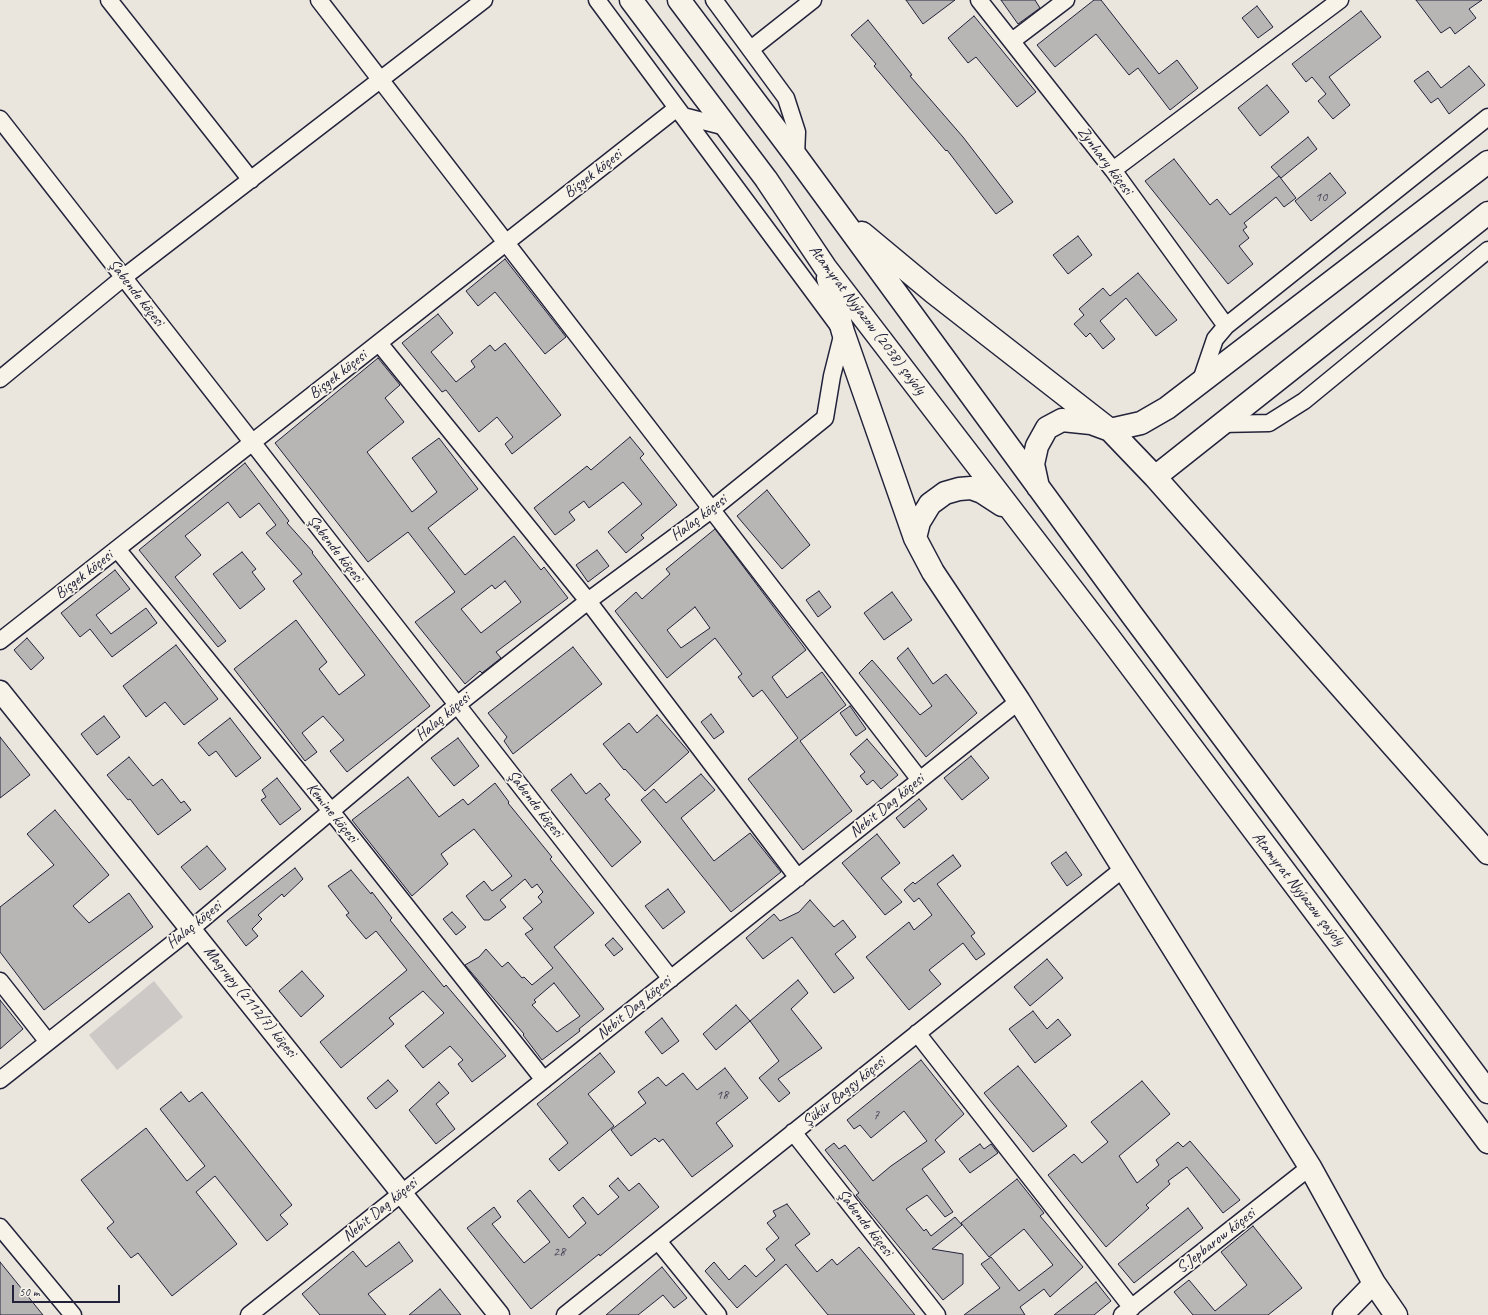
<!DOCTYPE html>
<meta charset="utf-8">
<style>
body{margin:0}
#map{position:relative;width:1488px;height:1315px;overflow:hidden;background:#eae6de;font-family:Caveat,sans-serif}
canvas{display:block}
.scale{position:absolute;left:12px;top:1285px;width:108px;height:18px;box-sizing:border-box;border:2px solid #22223b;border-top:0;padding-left:5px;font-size:12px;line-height:14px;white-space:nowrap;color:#22223b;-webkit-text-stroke:3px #f7f3e8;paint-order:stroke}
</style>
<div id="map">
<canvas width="1488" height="1315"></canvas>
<div class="scale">50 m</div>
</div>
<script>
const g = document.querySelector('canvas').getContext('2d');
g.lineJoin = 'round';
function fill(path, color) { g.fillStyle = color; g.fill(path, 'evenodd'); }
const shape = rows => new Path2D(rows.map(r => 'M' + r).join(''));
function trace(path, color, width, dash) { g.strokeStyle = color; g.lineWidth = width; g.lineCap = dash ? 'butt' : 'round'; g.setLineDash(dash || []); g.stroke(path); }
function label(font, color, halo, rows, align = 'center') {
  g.font = font + ' Caveat,sans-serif'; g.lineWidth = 3.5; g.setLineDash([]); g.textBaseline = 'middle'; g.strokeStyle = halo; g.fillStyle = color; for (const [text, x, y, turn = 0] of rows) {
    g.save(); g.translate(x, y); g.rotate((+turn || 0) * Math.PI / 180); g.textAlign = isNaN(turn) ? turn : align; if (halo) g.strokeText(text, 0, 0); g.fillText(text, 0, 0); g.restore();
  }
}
fill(shape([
 [154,981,183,1017,117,1070,89,1035]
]), '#cdc9c6');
const building = shape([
 [906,0,955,0,923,24,906,0],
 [1001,0,1035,0,1040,8,1018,24,1001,0],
 [1094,0,1101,0,1159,74,1177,60,1198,88,1170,110,1138,68,1129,75,1096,34,1055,67,1037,45,1094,0],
 [1416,0,1482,0,1469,9,1476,18,1455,34,1450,27,1441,33,1416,0],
 [1257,6,1273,27,1258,38,1242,18,1257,6],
 [1361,11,1381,37,1329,77,1350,105,1333,119,1318,101,1326,94,1312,77,1306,82,1292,64,1361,11],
 [974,16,1036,92,1017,107,976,57,968,63,948,38,974,16],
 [868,20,912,75,910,76,963,137,1013,202,996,214,947,150,946,151,874,66,876,64,851,35,868,20],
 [1469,66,1485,85,1449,114,1438,98,1431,103,1414,81,1428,71,1441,88,1469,66],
 [1267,85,1289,112,1260,136,1238,108,1267,85],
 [1308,137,1317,149,1281,178,1271,167,1308,137],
 [1174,159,1210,205,1217,199,1230,215,1279,176,1296,198,1284,207,1276,197,1244,223,1247,227,1243,230,1249,238,1239,246,1253,264,1228,284,1145,181,1174,159],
 [1330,173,1346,193,1311,221,1295,201,1330,173],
 [1078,236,1092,255,1068,274,1053,255,1078,236],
 [505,259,566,337,545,354,495,292,478,306,466,291,505,259],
 [1138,273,1177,320,1156,336,1126,298,1100,321,1115,339,1103,349,1090,333,1086,337,1074,324,1084,315,1079,309,1103,288,1110,296,1138,273],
 [438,314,453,333,431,352,456,382,475,367,471,361,490,345,495,351,505,343,561,415,512,454,505,444,513,437,497,417,479,432,446,390,442,392,402,343,438,314],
 [378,358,400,385,385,398,404,422,367,452,412,512,437,492,412,458,439,438,478,489,428,528,465,575,514,536,541,570,544,567,568,598,496,652,501,658,482,673,480,671,465,684,415,622,455,592,408,532,368,562,275,443,378,358],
 [505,581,521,602,481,633,461,609,492,585,495,589,505,581],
 [630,437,644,454,640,458,677,505,641,535,644,538,626,553,608,532,642,504,623,482,589,508,584,501,569,512,575,520,555,535,534,508,587,466,591,470,630,437],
 [245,463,289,521,287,523,313,552,312,553,430,706,347,772,330,751,344,740,323,716,302,733,317,752,305,761,234,669,296,620,327,662,319,669,339,695,365,675,293,581,302,574,266,533,276,525,259,503,240,518,228,502,185,536,201,555,175,577,226,641,218,647,139,550,245,463],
 [767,490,810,545,782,569,737,516,767,490],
 [715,529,806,650,772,677,787,698,822,672,846,705,800,741,852,811,803,850,748,779,798,738,775,707,762,690,753,697,738,677,742,674,715,638,667,678,615,611,636,592,642,599,670,574,666,569,715,529],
 [695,607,710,628,681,648,667,630,695,607],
 [597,550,609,566,588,582,576,565,597,550],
 [242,552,256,569,252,572,265,589,240,609,213,574,242,552],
 [115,570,130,589,96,615,111,634,146,608,157,623,112,657,90,629,80,637,61,613,115,570],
 [819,591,831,607,818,617,806,600,819,591],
 [892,592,912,620,884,640,864,613,892,592],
 [27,638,44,658,31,670,14,650,27,638],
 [176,645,218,699,184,725,165,702,146,717,123,686,176,645],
 [573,647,602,684,513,754,504,741,507,737,488,713,573,647],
 [908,648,933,684,946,674,977,713,926,757,859,673,872,660,920,715,932,706,897,658,908,648],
 [850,706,866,729,856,736,840,713,850,706],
 [711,714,724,732,714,739,701,722,711,714],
 [657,715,689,752,645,791,625,769,624,770,603,744,629,723,637,733,657,715],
 [104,716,120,737,97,755,81,734,104,716],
 [230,718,261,758,236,777,216,751,209,756,198,743,230,718],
 [0,737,30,775,0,798,0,737],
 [458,738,479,766,454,786,431,758,458,738],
 [867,739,898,775,881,789,873,780,867,785,860,776,865,772,850,754,867,739],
 [971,756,989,778,962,800,944,778,971,756],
 [129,757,153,786,162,779,181,803,184,801,191,810,158,835,130,799,128,800,107,775,129,757],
 [571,774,586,794,600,783,610,795,605,799,641,842,612,867,551,790,571,774],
 [701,774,715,790,681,818,714,861,750,833,781,872,731,912,641,800,654,789,666,803,701,774],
 [408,777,439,817,463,799,468,805,495,783,509,802,508,803,552,857,550,859,594,913,554,947,604,1009,579,1029,580,1031,542,1060,523,1035,524,1034,465,965,479,957,486,949,502,967,508,962,522,978,524,977,532,985,553,968,525,934,533,929,523,918,542,902,538,897,543,892,537,884,532,888,525,879,500,900,506,907,489,920,484,920,466,896,484,881,492,891,512,876,474,829,441,854,448,864,412,896,352,820,408,777],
 [554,983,580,1016,557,1032,532,1005,536,1002,534,1000,554,983],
 [277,778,301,809,280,825,261,800,266,797,262,790,277,778],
 [919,799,927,809,904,828,896,818,919,799],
 [55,810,109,875,73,906,89,923,129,893,153,927,44,1010,0,952,0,907,54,865,27,834,55,810],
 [877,834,900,863,881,878,902,902,885,915,842,863,877,834],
 [207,846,226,869,200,890,181,867,207,846],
 [1066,852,1082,875,1067,886,1051,863,1066,852],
 [953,855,961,866,937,884,975,933,971,936,985,954,976,960,963,943,929,970,941,984,909,1010,866,957,909,922,914,930,932,915,919,898,914,902,904,890,913,882,915,884,953,855],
 [295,868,303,879,284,897,282,894,258,915,262,919,252,929,258,936,246,946,227,921,295,868],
 [351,870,371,894,372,892,392,918,390,920,444,987,446,985,506,1056,472,1082,458,1064,463,1060,450,1046,423,1068,405,1046,444,1013,423,991,389,1018,394,1024,341,1068,320,1042,407,970,376,931,366,939,346,915,349,913,328,886,351,870],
 [668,889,685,912,663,929,645,906,668,889],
 [810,900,834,927,843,920,856,937,835,954,854,978,834,993,792,937,763,959,746,938,774,914,780,921,799,912,810,900],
 [452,912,466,927,456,935,443,919,452,912],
 [613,938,623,949,614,956,605,945,613,938],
 [1047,959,1063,978,1030,1006,1014,987,1047,959],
 [302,971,324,996,301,1017,279,991,302,971],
 [798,980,808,993,791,1009,822,1048,778,1079,790,1093,779,1102,759,1078,779,1061,750,1021,798,980],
 [0,1000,23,1029,0,1049,0,1000],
 [736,1005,750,1021,716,1050,703,1034,736,1005],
 [1033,1011,1047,1029,1058,1019,1071,1035,1035,1063,1009,1029,1033,1011],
 [662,1018,679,1041,662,1054,645,1032,662,1018],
 [600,1053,615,1072,588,1094,614,1126,559,1171,549,1159,568,1143,537,1104,600,1053],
 [921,1060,964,1114,935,1140,945,1152,922,1169,953,1212,945,1217,927,1195,906,1209,924,1231,926,1229,931,1236,955,1217,962,1225,932,1249,963,1254,963,1284,943,1300,856,1195,859,1193,825,1150,834,1143,839,1149,845,1145,873,1181,891,1166,927,1141,904,1111,871,1138,860,1125,854,1129,847,1120,921,1060],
 [1018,1066,1067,1126,1033,1152,984,1093,1018,1066],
 [725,1068,748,1098,716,1123,733,1146,692,1177,663,1139,659,1142,655,1138,631,1156,611,1130,646,1103,638,1092,658,1077,666,1086,683,1073,697,1090,725,1068],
 [388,1080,398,1091,376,1109,367,1098,388,1080],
 [1142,1081,1170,1114,1119,1156,1137,1183,1159,1165,1156,1160,1178,1142,1183,1147,1190,1141,1240,1200,1223,1213,1187,1167,1168,1181,1170,1184,1146,1205,1149,1208,1106,1247,1048,1175,1074,1154,1082,1163,1108,1142,1091,1122,1142,1081],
 [439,1082,449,1093,436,1104,455,1129,436,1144,409,1110,439,1082],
 [181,1092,189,1102,202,1092,292,1205,280,1215,288,1224,267,1241,215,1176,196,1192,237,1244,172,1296,138,1253,131,1258,107,1228,114,1222,81,1180,146,1128,187,1181,205,1166,160,1109,181,1092],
 [980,1144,984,1149,991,1144,998,1153,970,1173,959,1159,980,1144],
 [618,1178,629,1191,639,1183,659,1207,600,1256,599,1254,531,1309,467,1228,494,1207,501,1217,492,1224,524,1263,550,1242,517,1201,530,1190,569,1238,586,1223,573,1206,583,1197,598,1215,619,1197,609,1186,618,1178],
 [1017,1179,1044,1213,1040,1216,1083,1267,1050,1297,1044,1289,1020,1307,1025,1315,964,1315,1000,1288,981,1264,991,1257,1019,1291,1053,1265,1024,1229,989,1257,961,1223,1017,1179],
 [787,1204,810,1234,795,1245,817,1272,832,1259,837,1265,859,1247,915,1315,828,1315,786,1264,737,1308,705,1271,714,1262,729,1280,745,1265,756,1277,775,1260,766,1249,779,1238,767,1223,776,1216,773,1211,787,1204],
 [1188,1208,1203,1228,1134,1283,1118,1264,1188,1208],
 [1253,1226,1302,1288,1268,1315,1193,1315,1174,1292,1189,1280,1215,1311,1247,1285,1221,1252,1253,1226],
 [399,1242,413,1261,368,1294,386,1315,320,1315,302,1294,353,1251,366,1267,399,1242],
 [0,1262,43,1315,0,1315,0,1262],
 [662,1267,687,1298,674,1308,663,1295,638,1315,606,1315,662,1267],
 [1096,1282,1111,1301,1094,1315,1054,1315,1096,1282],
 [440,1289,461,1315,409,1315,440,1289]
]);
fill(building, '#b8b6b5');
trace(building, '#22223b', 1);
const minor = shape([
 [109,0,251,180],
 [319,0,920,780],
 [714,0,786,98,797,132,796,156],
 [979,0,1113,170,1226,326],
 [1012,41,1066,0],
 [751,49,813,0],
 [683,116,726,127],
 [0,119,671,979],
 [1113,170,1340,0],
 [379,343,588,601,798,878],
 [0,379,124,277,484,0],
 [1200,383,1215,339,1226,326,1488,117],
 [1220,424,1269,423,1304,401,1488,250],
 [117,549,331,811,544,1080],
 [0,641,677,108],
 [0,981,48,1042],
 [917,1033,1132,1308],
 [0,1080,191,929,457,705,588,601,711,510,825,418,832,376,843,332,597,0],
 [793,1132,937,1315],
 [0,1227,73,1315],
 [658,1241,718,1315],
 [249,1315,1019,701],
 [565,1315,1123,869],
 [1122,1315,1310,1167]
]);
const tertiary = shape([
 [0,691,499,1315],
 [1343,1315,1374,1283]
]);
const primary = shape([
 [631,0,766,179,825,267,1108,636,1488,1142],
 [679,0,796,156,1132,615,1488,1092],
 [862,233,933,292,1110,430,1155,477,1488,853],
 [828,278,843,332,915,538,933,572,1019,701,1310,1167,1374,1283,1396,1315],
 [1155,477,1488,213],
 [1038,487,1033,464,1037,446,1047,428,1062,420,1091,423,1110,430,1141,423,1167,408,1488,162],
 [915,538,919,522,930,504,945,493,959,489,971,488,982,492,1002,505]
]);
trace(minor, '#22223b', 19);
trace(tertiary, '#22223b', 23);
trace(primary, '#22223b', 25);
trace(minor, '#f7f3e8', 16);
trace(tertiary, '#f7f3e8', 20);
trace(primary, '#f7f3e8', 22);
label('14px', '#48475a', null, [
 ["10",1321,197],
 ["18",722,1095],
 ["7",876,1115],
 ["28",559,1252]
]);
label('16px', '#22223b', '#f7f3e8', [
 ["Zynhary köçesi",1105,161,53],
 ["Bişgek köçesi",593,174,-38],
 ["Şabende köçesi",136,293,52],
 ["Atamyrat Nyýazow (2038) şaýoly",867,320,53],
 ["Bişgek köçesi",338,375,-38],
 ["Halaç köçesi",699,518,-37],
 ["Şabende köçesi",335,549,52],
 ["Bişgek köçesi",84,575,-38],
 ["Halaç köçesi",443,717,-40],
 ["Şabende köçesi",535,804,52],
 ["Nebit Dag köçesi",887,806,-39],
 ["Kemine köçesi",332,813,51],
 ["Atamyrat Nyýazow şaýoly",1298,889,52],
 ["Halaç köçesi",194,925,-39],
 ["Magrupy (2112/7) köçesi",250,1002,51],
 ["Nebit Dag köçesi",634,1008,-39],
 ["Şükür Bagşy köçesi",844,1092,-39],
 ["Nebit Dag köçesi",380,1210,-39],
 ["Şabende köçesi",865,1223,52],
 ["S.Jepbarow köçesi",1216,1241,-38]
]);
</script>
